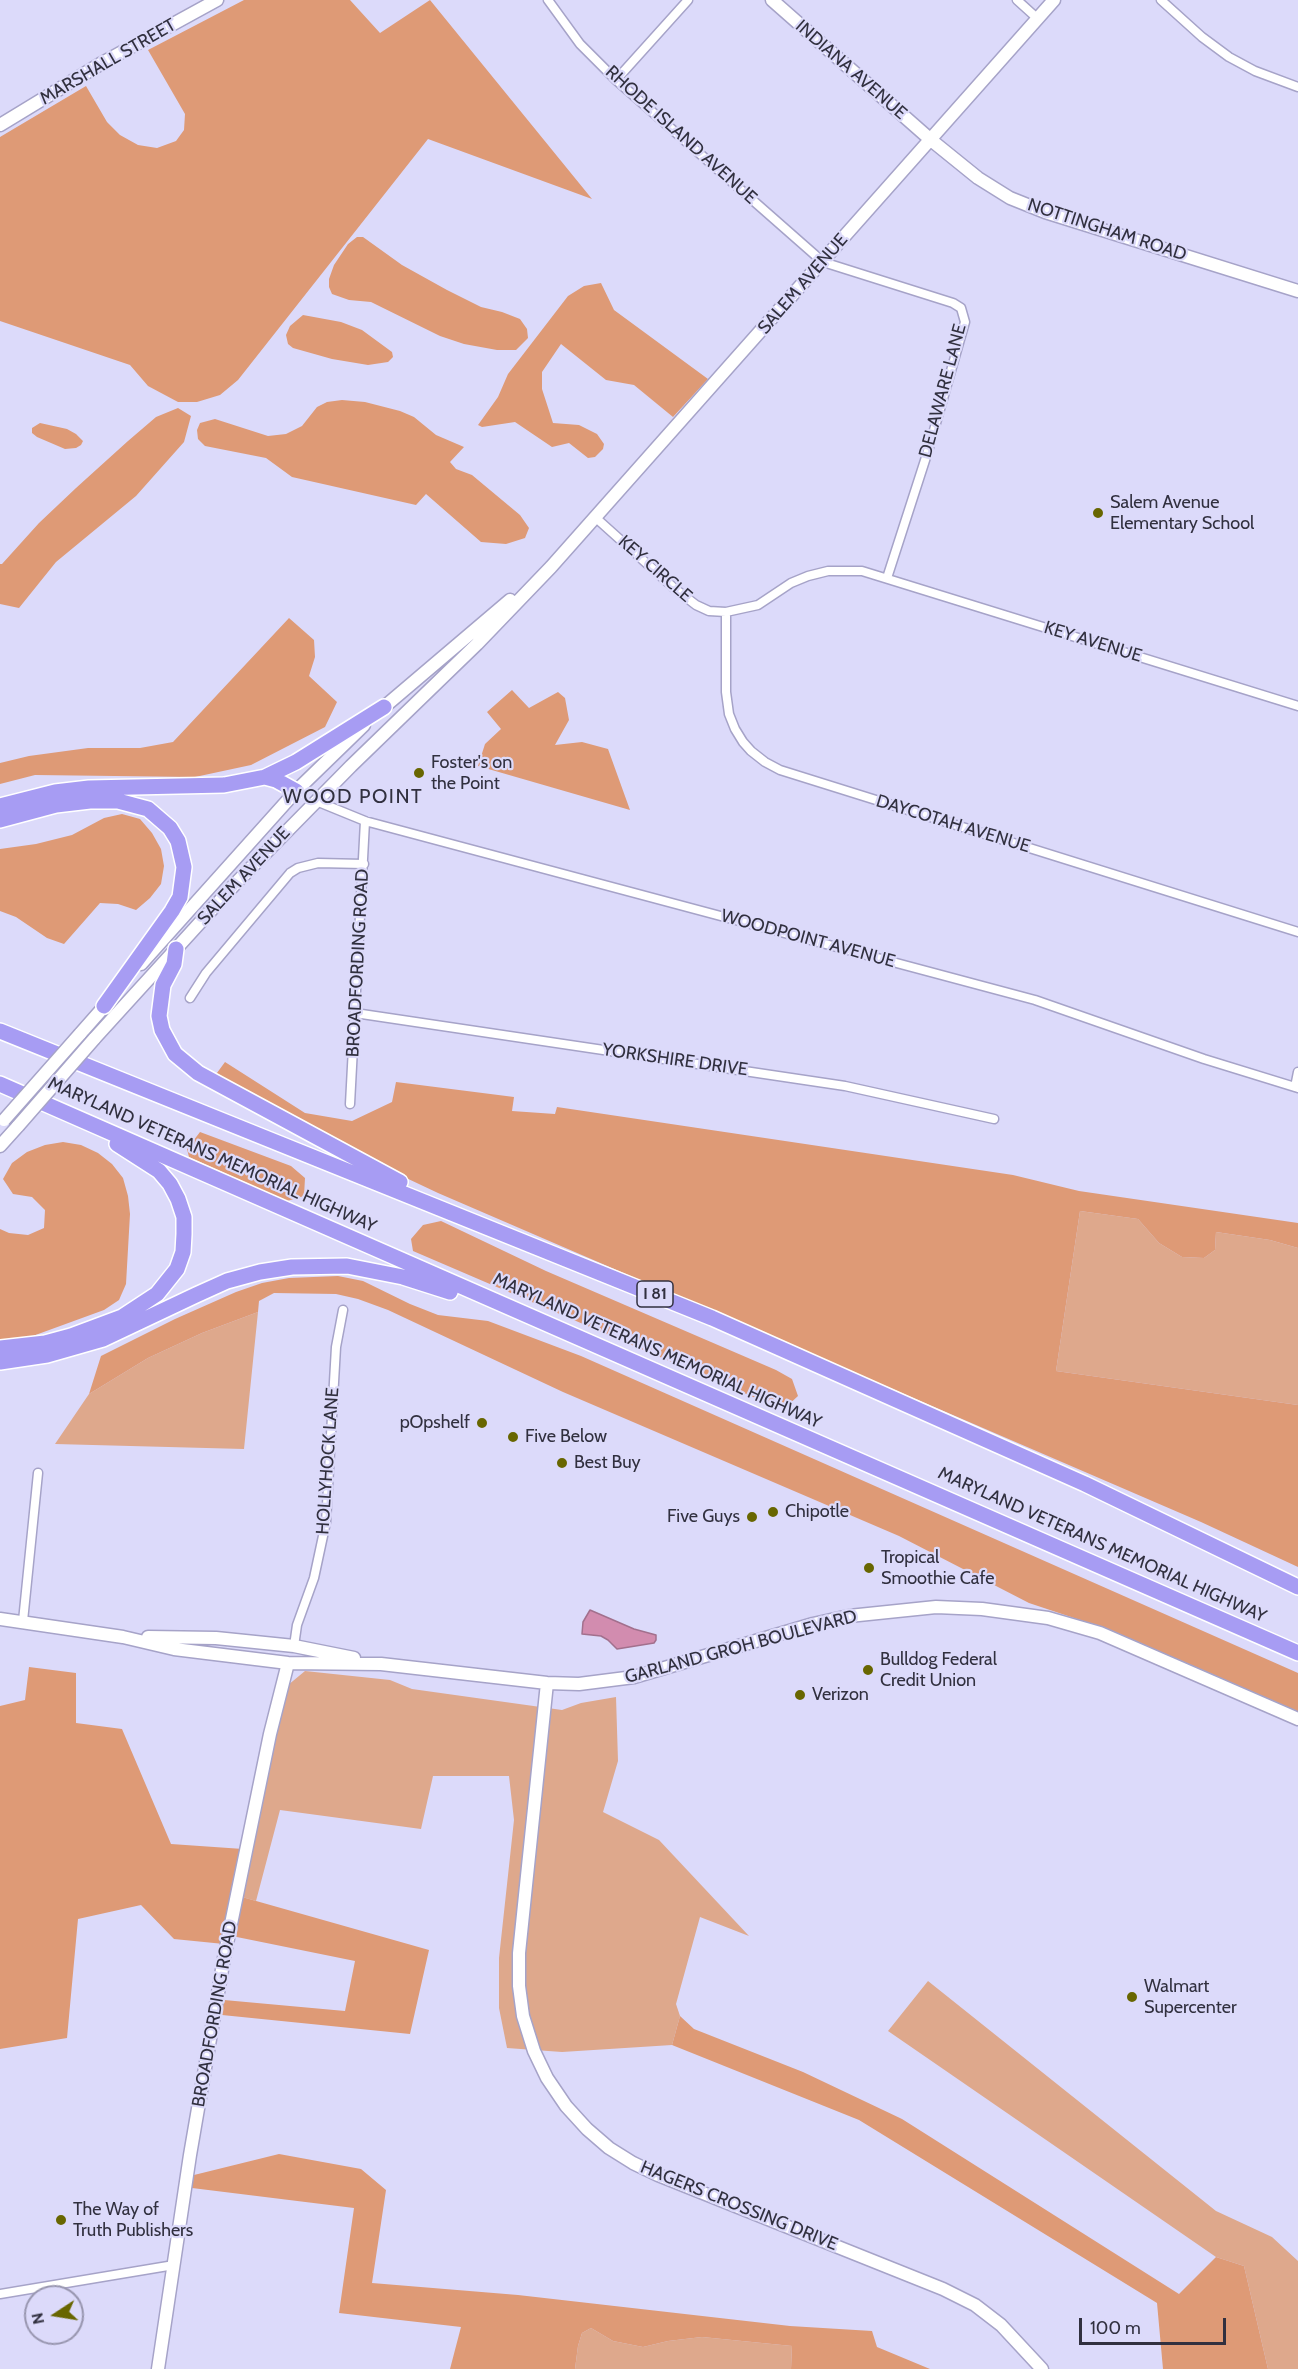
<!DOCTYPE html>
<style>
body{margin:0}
#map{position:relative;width:1298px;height:2369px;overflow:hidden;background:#dcdafa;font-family:Cabin,sans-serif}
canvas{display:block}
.north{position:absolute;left:24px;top:2285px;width:60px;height:60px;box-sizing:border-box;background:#dcdafa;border:2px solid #9896af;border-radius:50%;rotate:258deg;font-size:16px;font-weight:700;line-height:24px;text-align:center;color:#31303f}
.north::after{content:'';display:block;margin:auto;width:21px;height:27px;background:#686600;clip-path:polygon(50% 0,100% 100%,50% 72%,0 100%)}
.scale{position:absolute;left:1079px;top:2318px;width:147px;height:27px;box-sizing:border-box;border:3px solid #31303f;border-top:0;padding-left:8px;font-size:18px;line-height:21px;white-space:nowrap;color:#31303f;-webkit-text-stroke:4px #dcdafa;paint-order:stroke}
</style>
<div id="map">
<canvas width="1298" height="2369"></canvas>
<div class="north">N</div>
<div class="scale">100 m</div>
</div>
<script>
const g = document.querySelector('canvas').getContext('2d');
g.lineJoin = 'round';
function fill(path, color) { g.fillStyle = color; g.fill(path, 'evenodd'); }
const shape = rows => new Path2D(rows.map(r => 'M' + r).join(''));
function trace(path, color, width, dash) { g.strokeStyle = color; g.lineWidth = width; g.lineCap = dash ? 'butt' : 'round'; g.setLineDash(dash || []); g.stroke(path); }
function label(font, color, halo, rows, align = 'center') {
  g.font = font + ' Cabin,sans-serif'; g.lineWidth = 4.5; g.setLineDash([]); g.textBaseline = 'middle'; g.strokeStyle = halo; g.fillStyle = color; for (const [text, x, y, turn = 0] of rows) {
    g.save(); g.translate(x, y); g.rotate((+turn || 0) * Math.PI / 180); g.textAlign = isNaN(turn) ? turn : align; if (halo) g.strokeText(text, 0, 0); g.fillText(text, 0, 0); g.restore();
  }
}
fill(shape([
 [1080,1211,1138,1219,1159,1243,1182,1257,1204,1258,1215,1250,1216,1232,1270,1240,1298,1248,1298,1405,1056,1371],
 [258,1312,244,1449,55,1444,89,1394,148,1358,202,1333],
 [305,1671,390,1680,412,1689,562,1710,581,1703,616,1697,618,1761,603,1812,659,1840,749,1936,700,1917,676,2004,680,2016,672,2045,562,2052,507,2048,499,2008,499,1958,514,1820,509,1776,433,1776,421,1829,280,1810,256,1901,235,1895,276,1695],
 [928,1981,1216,2211,1272,2237,1298,2261,1298,2369,1268,2369,1244,2266,1216,2257,888,2031],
 [591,2328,613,2341,643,2347,668,2341,702,2337,792,2346,791,2369,575,2369,578,2346,582,2333]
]), '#dea88c');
fill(shape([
 [244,0,350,0,380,33,430,0,592,199,428,139,238,380,220,395,197,402,178,402,148,386,130,365,0,321,0,137,86,86,107,122,120,135,138,145,157,148,176,141,184,130,185,114,148,50],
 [357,237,363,237,402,265,447,290,481,307,502,312,520,319,527,329,528,338,516,350,497,350,464,344,440,336,371,302,349,300,332,294,329,287,329,279,334,265,348,244],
 [601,283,614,310,708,379,673,417,634,385,606,380,561,344,542,372,542,389,553,423,579,425,597,434,604,444,603,449,595,457,588,458,569,443,552,447,515,422,482,427,478,425,498,397,508,374,568,296,584,286],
 [303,315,341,322,362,330,392,352,393,357,388,362,368,365,332,359,293,348,288,344,286,335,290,326],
 [342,400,365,402,400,411,414,417,436,435,464,447,450,462,456,469,472,475,520,515,529,528,525,538,506,544,481,542,426,494,416,505,292,477,266,458,205,446,198,439,197,430,200,423,215,419,268,436,286,434,302,426,317,407,327,402],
 [178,408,191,416,184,442,136,496,56,562,19,608,0,604,0,564,2,564,39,523,76,488,128,441,156,417],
 [40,423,67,429,76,434,83,441,81,445,76,448,65,449,37,437,32,433,32,428],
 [289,618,314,640,315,657,309,676,337,702,325,727,251,765,195,777,35,775,0,784,0,763,29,756,88,748,140,748,173,742],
 [512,690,529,708,558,692,565,698,569,720,555,745,582,742,608,749,630,810,478,766,485,744,501,729,487,712],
 [122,814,140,819,152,833,161,849,164,866,161,884,150,898,136,910,118,904,100,903,64,944,47,938,16,917,0,911,0,849,36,844,72,835,104,818],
 [225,1062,305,1113,352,1121,392,1102,396,1082,514,1097,512,1111,555,1114,557,1107,1013,1175,1079,1191,1298,1223,1298,1248,1270,1240,1216,1232,1215,1250,1204,1258,1182,1257,1159,1243,1138,1219,1080,1211,1056,1371,1298,1405,1298,1567,1201,1522,438,1193,349,1151,214,1077],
 [200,1132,291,1166,305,1178,304,1196,287,1201,189,1157,187,1149],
 [63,1142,81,1145,98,1153,112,1164,123,1178,128,1196,130,1214,126,1284,119,1300,104,1310,30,1337,0,1342,0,1229,9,1233,28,1235,44,1228,45,1210,32,1197,13,1194,3,1179,12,1163,27,1152,45,1145],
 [441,1221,546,1271,776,1370,792,1379,798,1396,785,1408,767,1403,413,1251,411,1239,423,1225],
 [338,1276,363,1281,410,1304,438,1315,488,1321,581,1356,1298,1673,1298,1713,1083,1621,1029,1603,899,1536,563,1392,388,1310,358,1299,336,1294,274,1293,259,1301,258,1312,202,1333,148,1358,89,1394,101,1356,175,1319,236,1292,262,1283,289,1278],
 [29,1667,76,1673,76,1723,122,1729,171,1844,243,1849,235,1895,429,1950,410,2034,222,2015,224,2000,345,2011,355,1961,227,1935,224,1944,174,1939,141,1905,78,1919,67,2038,0,2049,0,1706,25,1700],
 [680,2016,694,2029,803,2072,902,2119,1179,2294,1216,2257,1244,2266,1268,2369,1163,2369,1157,2303,859,2120,672,2045],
 [279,2154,361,2169,386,2190,372,2283,518,2295,790,2326,872,2331,877,2347,930,2369,791,2369,792,2346,702,2337,668,2341,643,2347,613,2341,591,2328,582,2333,578,2346,575,2369,450,2369,461,2327,339,2313,354,2208,192,2188,194,2175]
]), '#de9a76');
const water = shape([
 [590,1610,634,1629,656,1635,656,1640,654,1643,617,1649,608,1640,601,1636,582,1634,583,1622,590,1610]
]);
fill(water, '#d28caf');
trace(water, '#a2708d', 1.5);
const street = shape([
 [548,0,580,44,616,80,823,262,953,303,961,308,965,322,928,451,887,578],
 [1017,0,1038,19],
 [1161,0,1202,37,1229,57,1255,71,1298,87],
 [616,80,688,0],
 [596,518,674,588,696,605,709,611,726,612,758,605,791,583,808,576,828,571,862,571,1298,706],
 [726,612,726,692,729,714,735,729,743,742,751,751,765,762,780,770,1298,932],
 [316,801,365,821,1035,1000,1204,1059,1298,1088],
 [190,998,206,973,290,873,298,868,318,863,364,864],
 [355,1013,845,1086,994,1119],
 [1295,1087,1298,1072],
 [350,1104,365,821],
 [23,1621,38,1473],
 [294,1646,297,1625,314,1578,326,1522,336,1347,343,1310],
 [0,2294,174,2265]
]);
const secondary = shape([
 [772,0,931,140,978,178,1010,198,1045,212,1298,291],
 [0,125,102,63,217,0],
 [377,713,510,600],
 [141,964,296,791,364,725],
 [80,1034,110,1000],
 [94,1039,236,883,351,766,477,644,551,567,1054,0],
 [0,1146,18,1126],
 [0,1619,123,1637,174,1649,288,1663,381,1664,547,1683,579,1684,634,1677,813,1624,849,1616,936,1607,982,1609,1048,1618,1100,1633,1298,1719],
 [148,1637,216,1638,294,1646,354,1658],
 [547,1683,519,1953,519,1986,523,2016,534,2051,547,2078,566,2106,587,2129,609,2148,633,2163,658,2175,943,2289,975,2305,1001,2325,1042,2369],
 [158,2369,190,2155,224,1958,270,1734,288,1663]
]);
const highway = shape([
 [265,777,296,762,384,707],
 [0,806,55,792,89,788,224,785,265,777,276,780,296,791],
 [0,820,56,805,90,801,118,801,148,809,170,828,178,841,184,867,180,897,172,911,104,1006],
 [176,949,174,964,163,985,159,1016,162,1030,175,1054,198,1073,400,1182],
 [0,1031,712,1318,1085,1484,1298,1587],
 [0,1084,1298,1653],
 [0,1348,45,1343,71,1336,122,1317,157,1294,177,1269,183,1252,184,1234,184,1217,178,1199,170,1184,159,1171,117,1144],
 [0,1362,47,1355,103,1339,196,1295,227,1281,260,1272,292,1267,347,1266,403,1277,450,1292]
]);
trace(street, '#a6a3c8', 11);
trace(secondary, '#a6a3c8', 15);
trace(highway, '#fff', 18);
trace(street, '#fff', 8);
trace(secondary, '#fff', 12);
trace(highway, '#a79cf3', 15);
const secondaryBridge = shape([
 [4,1120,80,1034],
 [18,1126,94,1039]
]);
trace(secondaryBridge, '#a6a3c8', 15, []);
trace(secondaryBridge, '#fff', 12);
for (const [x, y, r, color] of [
 [1098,513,6,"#686600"],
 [419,773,6,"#686600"],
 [482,1423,6,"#686600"],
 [513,1437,6,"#686600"],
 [562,1463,6,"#686600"],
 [773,1512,6,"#686600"],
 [752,1517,6,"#686600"],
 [869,1568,6,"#686600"],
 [868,1670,6,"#686600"],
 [800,1695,6,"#686600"],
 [1132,1997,6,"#686600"],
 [61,2220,6,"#686600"]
]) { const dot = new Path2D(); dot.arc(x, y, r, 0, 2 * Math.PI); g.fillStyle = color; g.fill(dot); trace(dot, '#dcdafa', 2); }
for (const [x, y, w] of [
 [655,1294,36]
]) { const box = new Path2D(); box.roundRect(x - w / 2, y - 13, w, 26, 4.5); g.fillStyle = '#dcdafa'; g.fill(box); trace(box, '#31303f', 1.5); }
label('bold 16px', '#31303f', null, [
 ["I 81",655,1294]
]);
label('18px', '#31303f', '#dcdafa', [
 ["MARSHALL STREET",108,62,-30],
 ["INDIANA AVENUE",851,70,41],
 ["RHODE ISLAND AVENUE",681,135,42],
 ["NOTTINGHAM ROAD",1107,230,18],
 ["SALEM AVENUE",803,284,-49],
 ["DELAWARE LANE",943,391,-75],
 ["KEY CIRCLE",655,569,41],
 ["KEY AVENUE",1093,642,17],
 ["DAYCOTAH AVENUE",953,824,17],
 ["SALEM AVENUE",244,876,-47],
 ["WOODPOINT AVENUE",808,939,15],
 ["BROADFORDING ROAD",358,963,-87],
 ["YORKSHIRE DRIVE",675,1060,8],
 ["MARYLAND VETERANS MEMORIAL HIGHWAY",212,1155,24],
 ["MARYLAND VETERANS MEMORIAL HIGHWAY",657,1351,24],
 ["HOLLYHOCK LANE",328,1461,-86],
 ["MARYLAND VETERANS MEMORIAL HIGHWAY",1102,1545,24],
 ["GARLAND GROH BOULEVARD",741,1647,-15],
 ["BROADFORDING ROAD",215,2014,-80],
 ["HAGERS CROSSING DRIVE",739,2206,22]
]);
label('18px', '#31303f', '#dcdafa', [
 ["Salem Avenue",1110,503],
 ["Elementary School",1110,524],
 ["Foster's on",431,763],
 ["the Point",431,784],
 ["pOpshelf",470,1423,"right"],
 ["Five Below",525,1437],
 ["Best Buy",574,1463],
 ["Chipotle",785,1512],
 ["Five Guys",740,1517,"right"],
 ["Tropical",881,1558],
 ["Smoothie Cafe",881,1579],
 ["Bulldog Federal",880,1660],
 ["Credit Union",880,1681],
 ["Verizon",812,1695],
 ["Walmart",1144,1987],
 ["Supercenter",1144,2008],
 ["The Way of",73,2210],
 ["Truth Publishers",73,2231]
], 'left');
g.letterSpacing = '1.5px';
label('20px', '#31303f', '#dcdafa', [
 ["WOOD POINT",353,797]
]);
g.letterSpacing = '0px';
</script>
